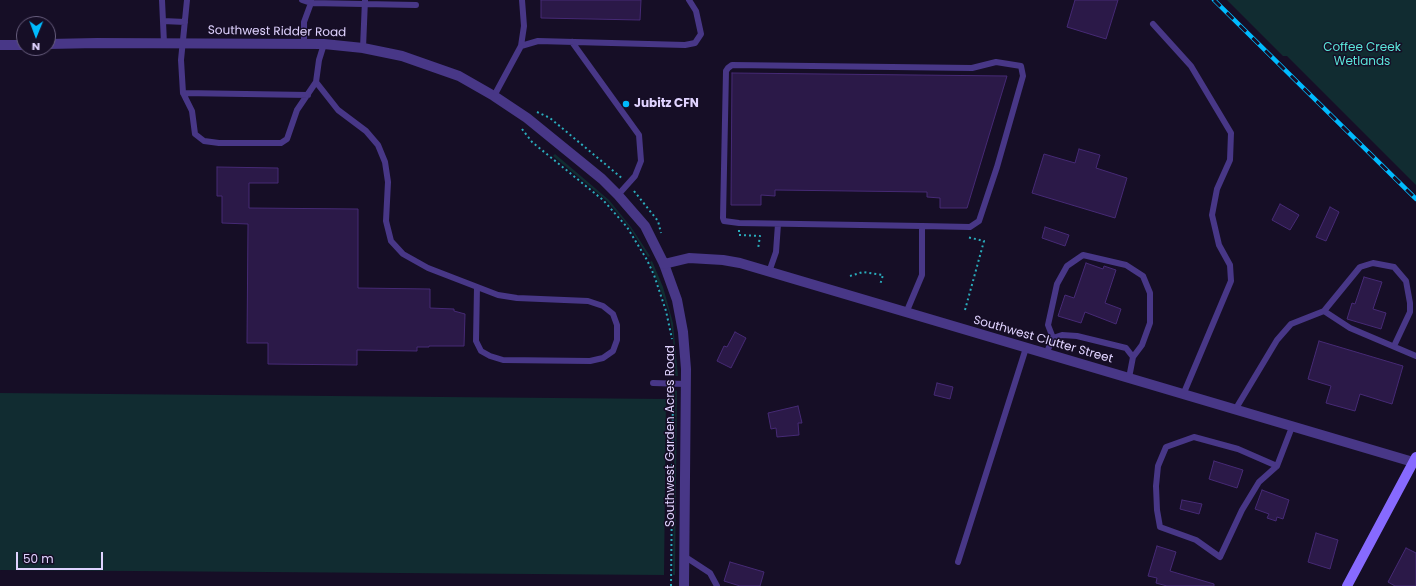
<!DOCTYPE html>
<style>
body{margin:0}
#map{position:relative;width:1416px;height:586px;overflow:hidden;background:#160e26;font-family:Poppins,sans-serif}
canvas{display:block}
.north{position:absolute;left:16px;top:16px;width:40px;height:40px;box-sizing:border-box;background:#160e26;border:1px solid #675d7d;border-radius:50%;rotate:181deg;font-size:11px;font-weight:700;line-height:16px;text-align:center;color:#e0d3ff}
.north::after{content:'';display:block;margin:auto;width:14px;height:18px;background:#00bafe;clip-path:polygon(50% 0,100% 100%,50% 72%,0 100%)}
.scale{position:absolute;left:16px;top:552px;width:87px;height:18px;box-sizing:border-box;border:2px solid #e0d3ff;border-top:0;padding-left:5px;font-size:12px;line-height:14px;white-space:nowrap;color:#e0d3ff;-webkit-text-stroke:3px #160e26;paint-order:stroke}
</style>
<div id="map">
<canvas width="1416" height="586"></canvas>
<div class="north">N</div>
<div class="scale">50 m</div>
</div>
<script>
const g = document.querySelector('canvas').getContext('2d');
g.lineJoin = 'round';
function fill(path, color) { g.fillStyle = color; g.fill(path, 'evenodd'); }
const shape = rows => new Path2D(rows.map(r => 'M' + r).join(''));
function trace(path, color, width, dash) { g.strokeStyle = color; g.lineWidth = width; g.lineCap = dash ? 'butt' : 'round'; g.setLineDash(dash || []); g.stroke(path); }
function label(font, color, halo, rows, align = 'center') {
  g.font = font + ' Poppins,sans-serif'; g.lineWidth = 3; g.setLineDash([]); g.textBaseline = 'middle'; g.strokeStyle = halo; g.fillStyle = color; for (const [text, x, y, turn = 0] of rows) {
    g.save(); g.translate(x, y); g.rotate((+turn || 0) * Math.PI / 180); g.textAlign = isNaN(turn) ? turn : align; if (halo) g.strokeText(text, 0, 0); g.fillText(text, 0, 0); g.restore();
  }
}
fill(shape([
 [1227,0,1416,0,1416,185,1287,56,1283,56],
 [555,154,609,200,631,227,650,256,648,257,630,228,607,201,553,156],
 [652,261,663,287,673,323,678,376,675,376,673,337,669,312,650,262],
 [675,390,677,391,675,575,673,575],
 [0,393,666,399,664,575,0,570]
]), '#112c31');
const building = shape([
 [541,0,641,0,640,20,541,18,541,0],
 [1075,0,1118,0,1106,39,1067,27,1075,0],
 [732,73,1007,76,967,208,940,208,940,198,927,197,927,192,775,190,775,196,761,195,761,205,731,205,732,73],
 [1079,149,1100,155,1096,168,1127,178,1115,218,1032,193,1044,154,1075,163,1079,149],
 [217,167,278,168,278,183,249,183,249,208,358,209,358,288,430,289,430,308,454,309,454,311,465,314,464,346,429,346,429,347,417,347,417,351,357,350,357,365,268,364,268,343,247,343,248,224,222,223,222,196,217,196,217,167],
 [1280,204,1299,215,1290,230,1272,220,1280,204],
 [1330,207,1339,212,1326,241,1316,237,1330,207],
 [1045,227,1069,235,1065,246,1042,238,1045,227],
 [1086,263,1103,269,1104,266,1116,270,1105,303,1121,309,1116,324,1085,312,1081,323,1058,316,1065,295,1074,298,1086,263],
 [1364,277,1382,282,1373,309,1386,313,1381,329,1347,319,1352,303,1355,304,1364,277],
 [735,332,746,338,731,368,717,361,724,346,727,347,735,332],
 [1319,341,1403,366,1392,404,1360,394,1355,411,1326,403,1331,386,1308,379,1319,341],
 [937,383,953,387,950,399,934,395,937,383],
 [798,406,802,423,798,423,799,435,777,437,776,428,771,429,768,413,798,406],
 [1214,461,1243,470,1237,488,1209,479,1214,461],
 [1262,490,1289,500,1283,519,1277,517,1276,521,1267,518,1269,514,1255,509,1262,490],
 [1182,500,1202,504,1199,514,1180,509,1182,500],
 [1316,533,1338,540,1330,569,1308,562,1316,533],
 [1157,546,1176,552,1170,571,1214,584,1214,586,1167,586,1156,583,1157,578,1148,576,1157,546],
 [1406,548,1416,553,1416,586,1395,586,1388,582,1406,548],
 [730,562,764,572,760,586,740,586,724,581,730,562]
]);
fill(building, '#2b1948');
trace(building, '#462a75', 1);
trace(shape([
 [537,112,550,118,623,179],
 [522,129,532,142,603,200,627,227,647,260,654,275,666,311,672,339],
 [634,191,658,221,661,233],
 [739,230,739,235,760,236,758,249],
 [850,276,863,272,883,275,880,285],
 [965,310,984,241,967,237],
 [673,357,673,375],
 [671,586,673,391]
]), '#2aacbc', 2, [2, 3]);
trace(shape([
 [162,0,164,43],
 [187,0,181,60,183,93,192,111,195,134,204,141,219,143,281,143,287,139,297,110,316,82,319,60,324,44],
 [302,0,311,3,304,22,304,44],
 [311,0,311,3,416,5],
 [163,21,185,22],
 [1153,24,1191,66,1231,133,1230,160,1217,189,1212,215,1219,245,1230,265,1231,281,1183,395],
 [572,42,639,135,641,161,635,176,618,195],
 [521,46,538,41,685,45,695,43,701,34,696,11,689,0],
 [363,48,365,0],
 [316,82,338,110,366,131,378,145,385,162,388,182,386,221,391,241,403,254,428,268,498,295,517,298,588,301,603,306,613,314,617,325,617,340,613,351,603,358,590,361,503,360,490,356,481,351,476,341,477,287],
 [183,93,308,95],
 [494,96,521,46,524,26,522,0],
 [769,272,776,252,778,224],
 [1324,311,1350,328,1416,356],
 [906,313,922,275,922,226,970,227,979,221,997,167,1023,76,1021,66,996,62,972,68,732,65,728,68,726,71,723,218,724,221,739,223,922,226],
 [1053,338,1062,335,1077,336,1126,348,1133,357],
 [1046,354,1053,338,1048,325,1057,284,1067,266,1083,255,1126,265,1143,276,1150,293,1150,323,1142,345,1133,357,1129,378],
 [653,383,686,384],
 [1235,410,1277,340,1291,324,1324,311,1360,267,1373,263,1394,267,1406,281,1410,303,1410,312,1394,346],
 [1277,466,1238,449,1194,437,1166,447,1158,466,1156,486,1157,510,1160,527,1196,540,1220,557,1242,510,1259,482,1277,466,1292,427],
 [684,556,710,573,717,586],
 [958,562,1026,348]
]), '#483787', 6);
trace(shape([
 [664,264,677,300,683,332,686,369,684,586]
]), '#483787', 10);
trace(shape([
 [48,44,97,43,324,44,363,48,402,56,459,76,494,96,527,118,602,179,618,195,645,226,664,264,689,258,723,260,740,263,1413,462],
 [0,45,24,45]
]), '#483787', 10);
trace(shape([
 [1347,586,1416,457]
]), '#876aff', 10);
const rail = shape([
 [1214,0,1416,199]
]);
trace(rail, '#00bafe', 4.5);
trace(rail, '#160e26', 3, [9]);
for (const [x, y, r, color] of [
 [626,104,4,"#00bafe"]
]) { const dot = new Path2D(); dot.arc(x, y, r, 0, 2 * Math.PI); g.fillStyle = color; g.fill(dot); trace(dot, '#160e26', 1.5); }
label('12px', '#e0d3ff', '#160e26', [
 ["Southwest Ridder Road",277,32,1],
 ["Southwest Clutter Street",1043,340,16],
 ["Southwest Garden Acres Road",671,436,-90]
]);
label('12px', '#5ae5d9', '#160e26', [
 ["Coffee Creek",1362,48],
 ["Wetlands",1362,62]
]);
label('bold 12px', '#e0d3ff', '#160e26', [
 ["Jubitz CFN",634,104]
], 'left');
</script>
